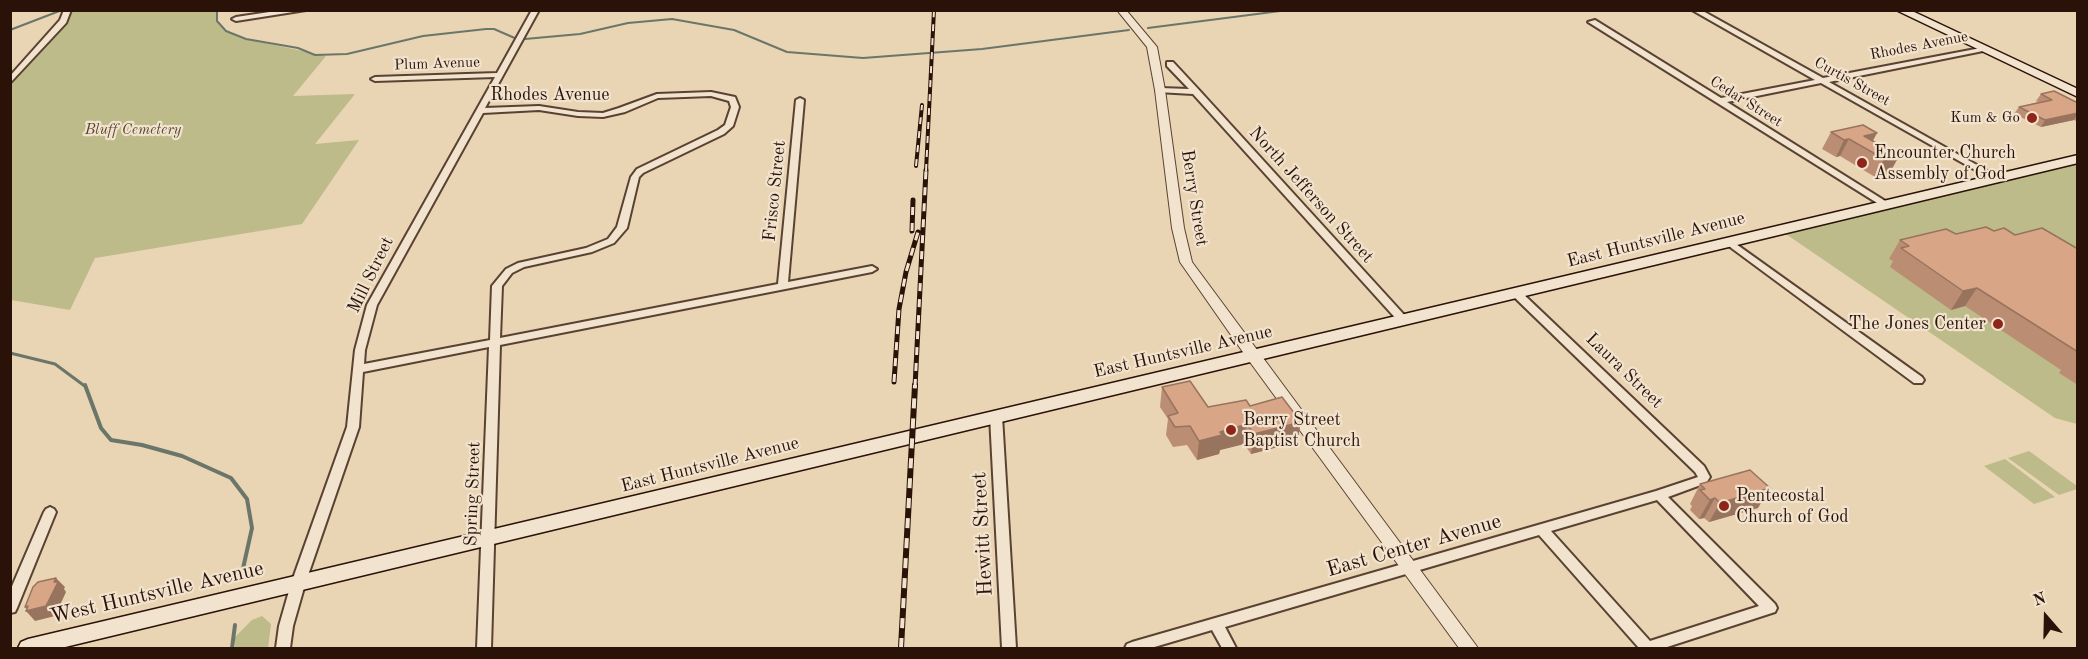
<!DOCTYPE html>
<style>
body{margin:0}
#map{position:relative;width:2088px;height:659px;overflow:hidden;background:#e9d4b3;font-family:"Old Standard TT",serif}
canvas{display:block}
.frame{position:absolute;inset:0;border:12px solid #2a1208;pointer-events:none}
.north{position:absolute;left:2016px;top:587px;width:60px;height:60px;-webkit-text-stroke:4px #f1e3ce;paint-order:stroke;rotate:340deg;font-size:16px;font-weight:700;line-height:24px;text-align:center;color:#2a1208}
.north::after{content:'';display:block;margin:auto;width:21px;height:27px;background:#2a1208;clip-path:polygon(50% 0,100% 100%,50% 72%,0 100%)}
</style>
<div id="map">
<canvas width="2088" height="659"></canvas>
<div class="frame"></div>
<div class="north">N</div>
</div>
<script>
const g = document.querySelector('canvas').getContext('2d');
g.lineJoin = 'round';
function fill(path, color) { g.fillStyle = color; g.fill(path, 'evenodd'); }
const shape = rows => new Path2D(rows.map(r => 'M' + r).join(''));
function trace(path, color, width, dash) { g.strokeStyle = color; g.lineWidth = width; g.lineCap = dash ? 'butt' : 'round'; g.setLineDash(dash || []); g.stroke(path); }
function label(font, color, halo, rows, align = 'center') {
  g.font = font + ' "Old Standard TT",serif'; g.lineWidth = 4.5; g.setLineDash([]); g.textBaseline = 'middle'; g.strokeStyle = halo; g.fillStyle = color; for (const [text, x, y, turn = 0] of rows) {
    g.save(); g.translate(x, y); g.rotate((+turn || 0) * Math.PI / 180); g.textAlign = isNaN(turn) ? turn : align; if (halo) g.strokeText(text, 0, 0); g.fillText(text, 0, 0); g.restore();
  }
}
fill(shape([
 [68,11,217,11,217,21,226,31,246,39,326,56,293,96,355,94,315,144,359,140,302,224,95,258,70,310,11,300,10,81],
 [2077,159,2077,424,2055,418,1780,230],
 [2029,451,2077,486,2077,489,2059,495,2008,458],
 [2005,459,2055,497,2034,504,1984,466],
 [262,616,271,624,268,648,235,648,235,637,252,620]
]), '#bcbb89');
trace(shape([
 [217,10,217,21,226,31,246,39,298,48,315,55,347,54,423,36,486,29,494,29,517,39],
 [1148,28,1288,10],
 [10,30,62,10],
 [525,39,580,34,628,23,672,19,734,30,787,52,863,58,982,49,1129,30]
]), '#6b766a', 2);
trace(shape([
 [10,353,55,364,86,387]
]), '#6b766a', 3);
trace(shape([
 [85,385,101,428,111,440,142,445,182,456,231,478,247,499,252,528,242,573],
 [232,648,235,625]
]), '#6b766a', 4);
const minor = shape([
 [64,10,71,10,66,23,10,83,10,76,60,20,64,10],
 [283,10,306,10,236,21,232,19,236,17,283,10],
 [532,10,539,10,485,108,539,106,578,112,603,113,619,108,657,94,711,92,735,97,739,107,733,126,724,134,643,173,639,177,627,228,614,243,592,252,524,267,512,273,502,286,500,338,778,284,796,100,800,98,804,100,788,282,872,266,877,269,872,272,500,345,491,648,477,648,489,347,363,372,359,427,305,584,293,626,290,648,276,648,279,626,291,584,347,427,355,350,367,305,495,77,375,81,371,79,375,77,497,73,532,10],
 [711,96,729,101,731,107,725,125,718,130,637,169,631,177,617,227,608,239,586,248,518,263,506,269,492,286,490,340,364,364,365,350,377,305,483,113,539,110,578,116,603,117,625,112,658,98,711,96],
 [1692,10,1701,10,1823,78,1986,47,1986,51,1983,51,1829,82,2000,178,1996,181,1993,180,1821,83,1727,102,1890,204,1888,206,1882,206,1588,22,1595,20,1721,98,1815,80,1692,10],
 [1167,62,1173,62,1199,90,1407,318,1408,320,1407,322,1399,322,1193,94,1157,92,1156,90,1160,88,1189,89,1167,66,1167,62],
 [1729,239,1922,377,1924,380,1922,383,1914,383,1726,244,1724,242,1726,240,1729,239],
 [1516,290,1520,291,1704,466,1710,477,1706,483,1668,497,1775,604,1777,608,1775,612,1664,648,1639,648,1539,535,1225,627,1236,648,1222,648,1212,630,1151,648,1125,648,1127,644,1132,642,1656,491,1698,477,1695,472,1512,295,1511,293,1516,290],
 [1657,500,1759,606,1650,641,1551,531,1657,500],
 [996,412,1000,413,1002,416,1016,648,1002,648,990,416,992,413,996,412],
 [50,507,54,509,56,512,17,608,15,612,10,613,10,591,44,512,46,509,50,507]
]);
const tertiary = shape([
 [1117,10,1126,10,1157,47,1165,90,1184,228,1192,262,1478,648,1459,648,1247,358,1180,262,1172,228,1155,90,1147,47,1117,10]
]);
const secondary = shape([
 [1896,10,1910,10,2078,89,2078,97,1896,10],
 [2078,155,2078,163,61,648,18,648,21,642,28,639,2078,155]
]);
trace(minor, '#5a4233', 4);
trace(tertiary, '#5a4233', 2);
trace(secondary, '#2a1208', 3);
fill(minor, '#f1e3ce');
fill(tertiary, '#f1e3ce');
fill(secondary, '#f1e3ce');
const railFar2 = shape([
 [916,166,922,105],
 [926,171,934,10]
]);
const railFar1 = shape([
 [912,231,913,200],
 [894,382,899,309,906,272,918,232],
 [915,387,926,170]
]);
const rail = shape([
 [901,648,915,385]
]);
trace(railFar2, '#2a1208', 4);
trace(railFar1, '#2a1208', 5);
trace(rail, '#2a1208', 6);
trace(railFar2, '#f1e3ce', 2, [7]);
trace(railFar1, '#f1e3ce', 3, [8]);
trace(rail, '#f1e3ce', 4, [10]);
fill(shape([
 [2041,94,2078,103,2078,122,2074,120,2041,127,2014,114,2019,107,2038,102,2036,101],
 [1831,132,1873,141,1899,156,1889,174,1875,177,1840,156,1836,157,1822,149],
 [1994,231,2078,249,2078,385,2059,373,2061,370,1965,306,1951,310,1890,267,1893,261,1889,259,1900,240],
 [1162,387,1208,407,1250,406,1301,422,1297,442,1251,454,1244,444,1220,450,1219,454,1197,460,1187,445,1173,447,1166,435,1168,419,1160,407],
 [1700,484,1758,508,1709,522,1704,518,1699,519,1690,510,1692,506,1690,504]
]), '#bb8e74');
fill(shape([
 [2078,113,2074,120,2041,127,2045,120],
 [1877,133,1868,150,1864,136],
 [1849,139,1840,156,1836,157,1844,140],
 [1899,156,1889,174,1875,177,1884,159],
 [1977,288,1965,306,1951,310,1963,291],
 [1301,422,1297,442,1251,454,1254,434],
 [1247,424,1244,444,1220,450,1219,454,1197,460,1199,441,1220,432],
 [1770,488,1758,508,1709,522,1720,503],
 [1715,498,1704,518,1699,519,1710,500],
 [56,578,65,587,64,589,66,592,55,616,35,621,26,611,28,610,25,607]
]), '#98745e');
const building = shape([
 [2054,91,2078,103,2078,113,2045,120,2019,107,2052,100,2041,94,2054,91],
 [1863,125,1877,133,1864,136,1899,156,1884,159,1849,139,1844,140,1831,132,1863,125],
 [1986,227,1994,231,2004,228,2015,235,2042,228,2078,249,2078,352,1977,288,1963,291,1901,248,1909,246,1900,240,1946,229,1956,234,1986,227],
 [1190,381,1208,407,1246,400,1250,406,1282,397,1301,422,1254,434,1247,424,1220,432,1222,435,1199,441,1190,426,1175,427,1168,416,1178,413,1162,387,1190,381],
 [1750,470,1770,488,1720,503,1715,498,1710,500,1700,490,1705,489,1700,484,1750,470],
 [56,578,54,582,58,582,46,606,26,611,28,606,25,607,33,587,38,582,56,578]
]);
fill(building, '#d9a587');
trace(building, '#98745e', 1.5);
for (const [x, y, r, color] of [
 [2032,118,6,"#8f2418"],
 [1862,163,6,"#8f2418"],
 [1998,324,6,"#8f2418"],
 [1231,430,6,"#8f2418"],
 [1724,506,6,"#8f2418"]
]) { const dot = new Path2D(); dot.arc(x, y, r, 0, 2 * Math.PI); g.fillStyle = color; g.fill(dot); trace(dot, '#f1e3ce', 2); }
label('15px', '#2a1208', '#f1e3ce', [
 ["Rhodes Avenue",1919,46,-11],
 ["Plum Avenue",437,64,-2],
 ["Curtis Street",1852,82,29],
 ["Cedar Street",1746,102,32]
]);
label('15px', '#2a1208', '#f1e3ce', [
 ["Kum & Go",2020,118]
], 'right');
label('italic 15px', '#56452f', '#f1e3ce', [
 ["Bluff Cemetery",133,130]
]);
label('18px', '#2a1208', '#f1e3ce', [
 ["Rhodes Avenue",550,95],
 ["Frisco Street",775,191,-84],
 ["North Jefferson Street",1311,195,48],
 ["Berry Street",1194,198,81],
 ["East Huntsville Avenue",1656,240,-14],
 ["Mill Street",371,275,-64],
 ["East Huntsville Avenue",1183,352,-13],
 ["Laura Street",1624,371,44],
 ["East Huntsville Avenue",710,465,-14],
 ["Spring Street",473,494,-88]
]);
label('18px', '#2a1208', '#f1e3ce', [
 ["Encounter Church",1874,153],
 ["Assembly of God",1874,174],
 ["The Jones Center",1986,324,"right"],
 ["Berry Street",1243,420],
 ["Baptist Church",1243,441],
 ["Pentecostal",1736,496],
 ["Church of God",1736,517]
], 'left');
label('21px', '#2a1208', '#f1e3ce', [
 ["Hewitt Street",983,534,-93],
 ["East Center Avenue",1414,546,-16],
 ["West Huntsville Avenue",157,593,-13]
]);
</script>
